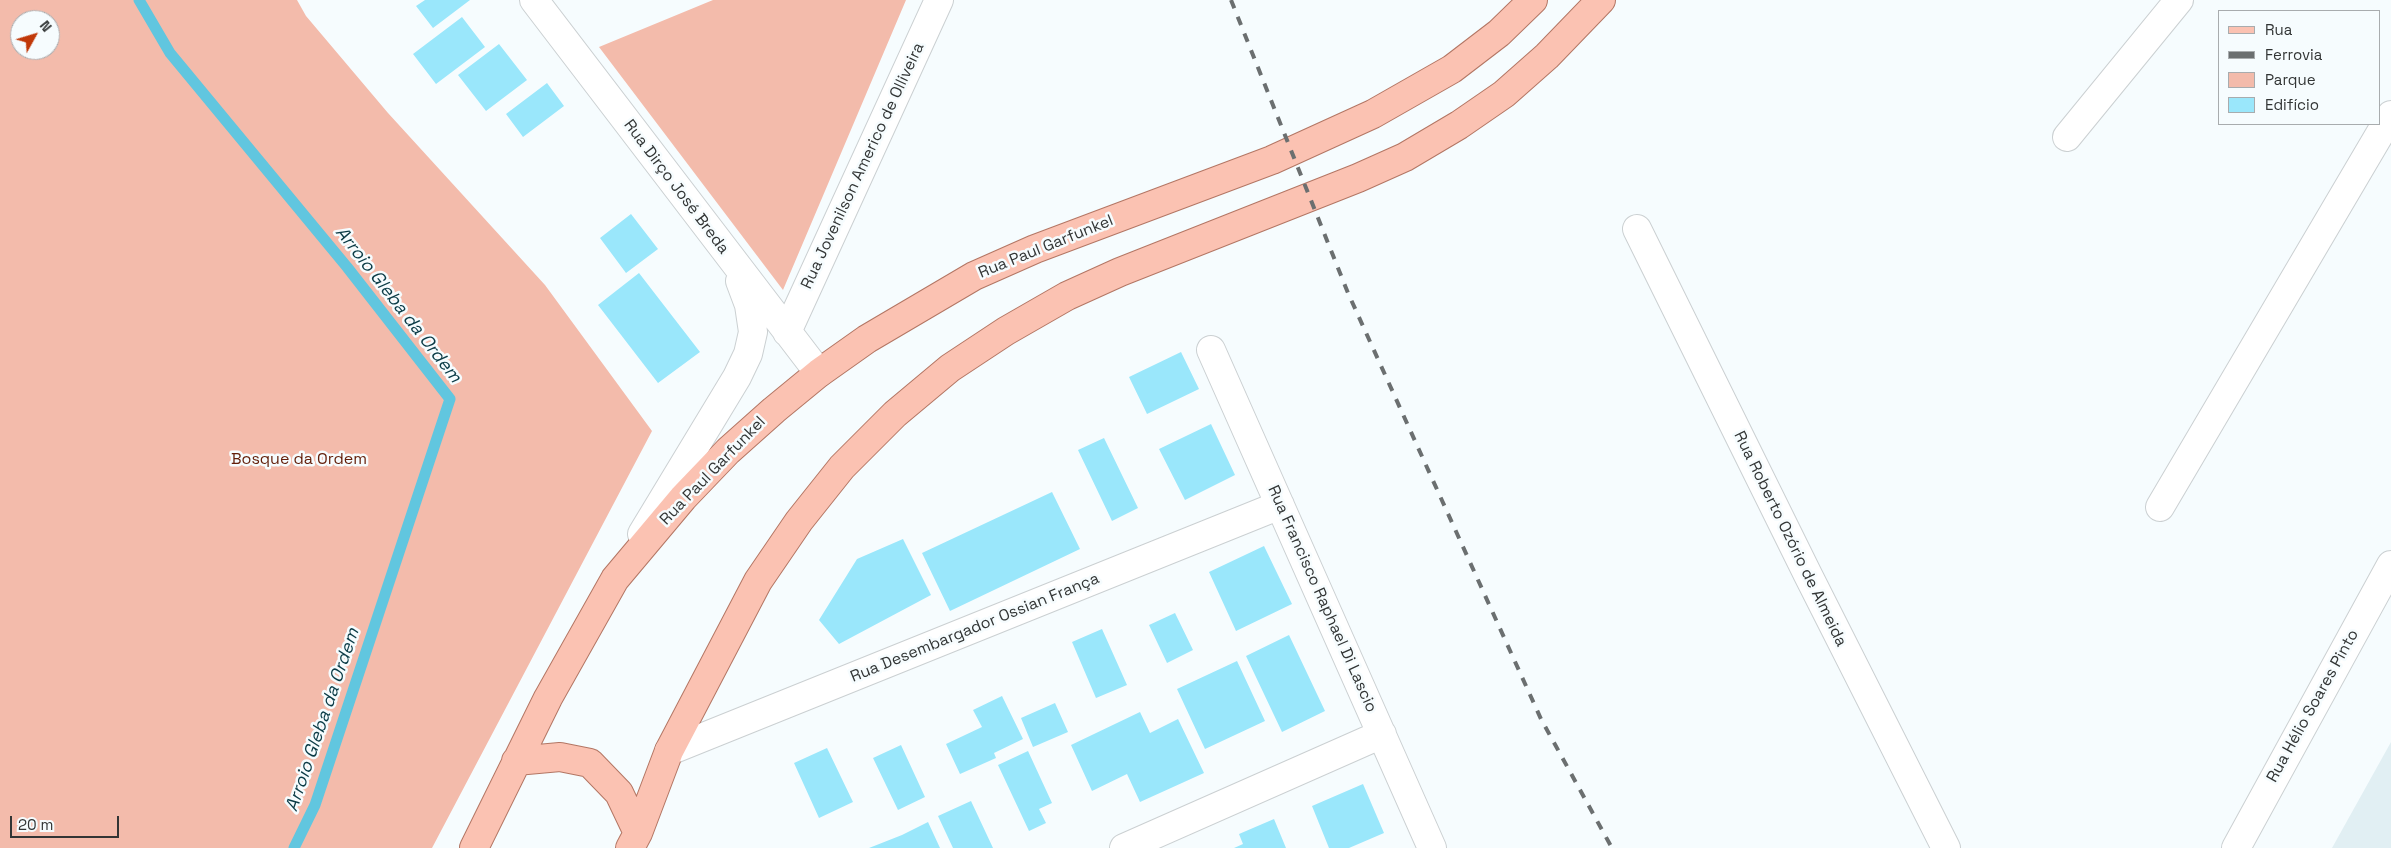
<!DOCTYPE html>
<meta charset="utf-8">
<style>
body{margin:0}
#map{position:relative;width:2391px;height:848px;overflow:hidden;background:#f6fcfe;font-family:"Space Grotesk",sans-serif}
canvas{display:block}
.legend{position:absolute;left:2218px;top:10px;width:162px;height:115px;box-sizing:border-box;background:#f6fcfe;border:1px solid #a8acae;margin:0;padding:6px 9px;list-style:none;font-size:15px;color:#323535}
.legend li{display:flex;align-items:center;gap:10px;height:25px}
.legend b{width:25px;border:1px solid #a8acae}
.north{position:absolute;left:10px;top:10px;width:50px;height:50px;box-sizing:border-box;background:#f6fcfe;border:1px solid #a8acae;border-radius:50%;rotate:51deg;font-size:14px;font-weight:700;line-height:20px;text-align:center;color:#323535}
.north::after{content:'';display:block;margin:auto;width:18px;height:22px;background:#c13909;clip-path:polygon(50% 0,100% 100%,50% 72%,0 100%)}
.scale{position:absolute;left:10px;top:816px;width:109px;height:22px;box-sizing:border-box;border:2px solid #323535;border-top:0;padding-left:6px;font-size:15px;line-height:18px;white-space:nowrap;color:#323535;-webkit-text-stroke:4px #f6fcfe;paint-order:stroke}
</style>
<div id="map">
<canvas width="2391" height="848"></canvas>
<ul class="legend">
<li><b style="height:6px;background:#fbc2b2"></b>Rua</li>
<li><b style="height:6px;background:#6b6f70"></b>Ferrovia</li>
<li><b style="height:14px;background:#f3bbab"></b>Parque</li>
<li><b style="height:14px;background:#9ae7fb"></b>Edifício</li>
</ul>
<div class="north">N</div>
<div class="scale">20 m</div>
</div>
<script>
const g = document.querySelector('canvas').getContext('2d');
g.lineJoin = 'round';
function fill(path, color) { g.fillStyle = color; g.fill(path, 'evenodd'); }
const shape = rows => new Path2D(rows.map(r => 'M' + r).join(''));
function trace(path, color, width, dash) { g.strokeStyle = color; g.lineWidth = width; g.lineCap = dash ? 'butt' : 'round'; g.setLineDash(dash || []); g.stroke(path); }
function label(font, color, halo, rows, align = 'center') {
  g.font = font + ' "Space Grotesk",sans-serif'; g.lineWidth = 5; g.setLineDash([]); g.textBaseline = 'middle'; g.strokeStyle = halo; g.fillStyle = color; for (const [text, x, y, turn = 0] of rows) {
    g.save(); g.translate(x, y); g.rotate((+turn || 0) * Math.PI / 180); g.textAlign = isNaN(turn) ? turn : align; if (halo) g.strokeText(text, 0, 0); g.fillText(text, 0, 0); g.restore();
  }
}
fill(shape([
 [2391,742,2391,848,2332,848]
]), '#e1eff3');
fill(shape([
 [0,0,297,0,306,16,388,113,545,285,652,431,432,848,0,848],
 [20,20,50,20,50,50,20,50],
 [713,0,906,0,783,290,599,47]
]), '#f3bbab');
trace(shape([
 [139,0,170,53,347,267,450,399,315,805,294,848]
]), '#61c6df', 11);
fill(shape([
 [425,0,470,0,433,28,416,6],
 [462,17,485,47,436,84,413,54],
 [499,44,527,80,486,111,458,75],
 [547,83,564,106,523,137,506,114],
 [631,214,658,249,626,273,600,238],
 [639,273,700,352,658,383,598,305],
 [1181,352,1199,389,1147,414,1129,377],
 [1211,424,1235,475,1185,500,1159,449],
 [1104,438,1138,508,1112,521,1078,450],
 [1052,492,1080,549,950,611,922,553],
 [903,539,931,595,839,644,819,620,857,559],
 [1264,546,1292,604,1236,631,1209,572],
 [1175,613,1193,650,1167,663,1149,625],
 [1102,629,1127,685,1096,698,1072,642],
 [1289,635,1325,711,1282,732,1246,656],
 [1237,661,1265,721,1205,749,1177,689],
 [1002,696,1023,739,994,753,996,758,960,774,946,744,982,727,973,710],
 [1055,703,1068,732,1033,747,1021,718],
 [1140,712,1150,733,1178,719,1204,773,1140,802,1127,774,1092,791,1071,745],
 [901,745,925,797,898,810,873,758],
 [827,748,853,802,819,818,794,763],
 [1028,751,1052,803,1039,809,1046,823,1029,831,998,765],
 [1363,784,1384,833,1349,848,1329,848,1312,806],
 [971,801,993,848,953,848,938,816],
 [1274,819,1286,848,1234,848,1243,844,1239,834],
 [928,822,940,848,869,848,902,835]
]), '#9ae7fb');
const minor = shape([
 [534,0,819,373],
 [2067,137,2179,0],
 [1637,229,1808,575,1946,848],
 [787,332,939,0],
 [1211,350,1432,848],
 [2160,507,2391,115],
 [642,534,737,377,748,354,753,332,749,305,740,281],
 [669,751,1280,505],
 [1124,848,1382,734],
 [2236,848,2391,565]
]);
const major = shape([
 [516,761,560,757,590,763,619,793,638,833],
 [474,848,548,698,615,579,683,498,728,451,774,410,819,373,867,339,974,276,1035,249,1272,160,1373,114,1452,69,1499,33,1533,0],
 [630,848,638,833,669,751,758,581,799,521,842,467,895,414,950,368,1006,331,1067,296,1120,272,1358,178,1405,157,1459,125,1504,94,1547,56,1601,0]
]);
trace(minor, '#cbd0d2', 30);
trace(major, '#b37664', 30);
trace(minor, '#fff', 28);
trace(major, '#fbc2b2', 28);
trace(shape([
 [1231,0,1348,293,1541,719,1612,848]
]), '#6b6f70', 4, [9, 9]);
label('16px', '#323535', '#f6fcfe', [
 ["Rua Jovenilson Americo de Olliveira",863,166,-65],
 ["Rua Dirço José Breda",676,187,53],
 ["Rua Paul Garfunkel",1046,247,-22],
 ["Rua Paul Garfunkel",713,471,-46],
 ["Rua Roberto Ozório de Almeida",1790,539,64],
 ["Rua Francisco Raphael Di Lascio",1322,599,66],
 ["Rua Desembargador Ossian França",975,628,-22],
 ["Rua Hélio Soares Pinto",2313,706,-61]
]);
label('16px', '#631e09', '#f6fcfe', [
 ["Bosque da Ordem",299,460]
]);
label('italic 18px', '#0b3b46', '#f6fcfe', [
 ["Arroio Gleba da Ordem",398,305,52],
 ["Arroio Gleba da Ordem",323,720,-71]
]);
</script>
